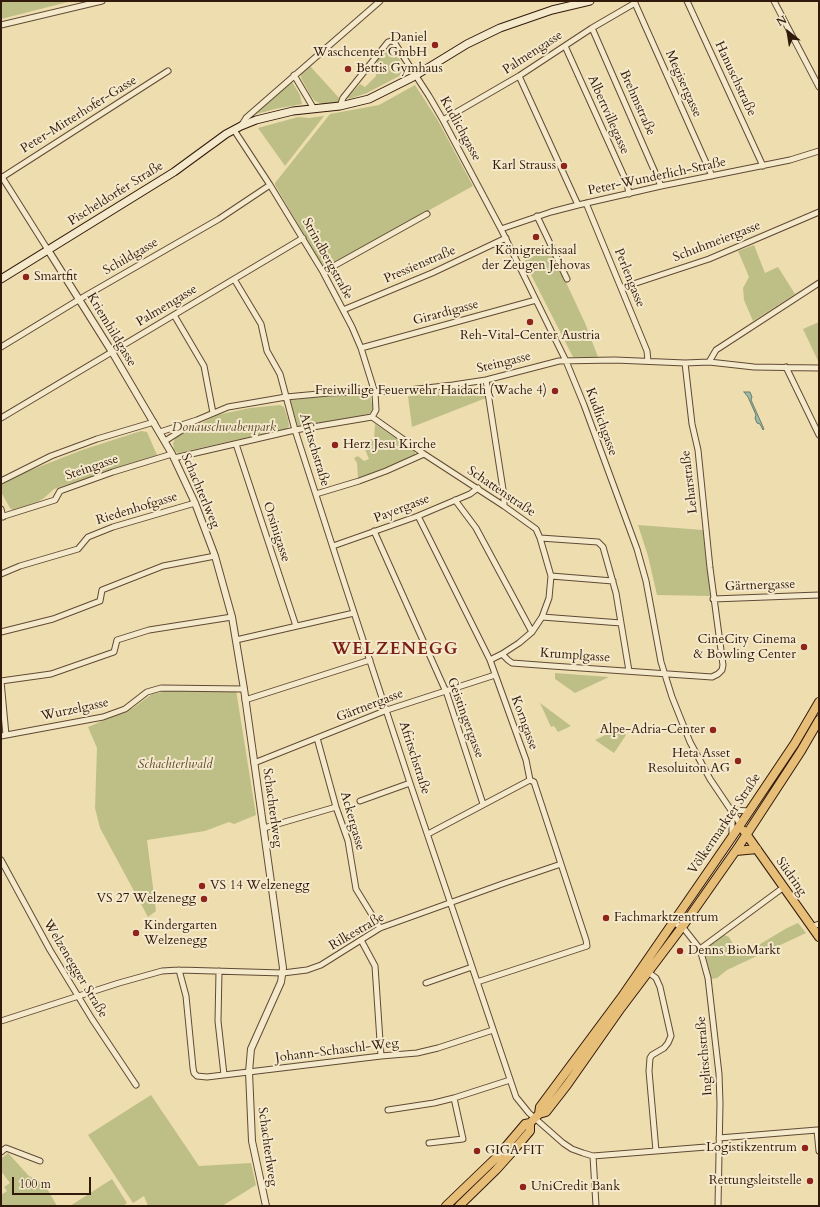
<!DOCTYPE html>
<meta charset="utf-8">
<style>
body{margin:0}
#map{position:relative;width:820px;height:1207px;overflow:hidden;background:#eeddaf;font-family:Cardo,serif}
canvas{display:block}
.frame{position:absolute;inset:0;border:2px solid #31190c;pointer-events:none}
.north{position:absolute;left:768px;top:12px;width:40px;height:40px;-webkit-text-stroke:3px #f4e9cb;paint-order:stroke;rotate:330deg;font-size:11px;font-weight:700;line-height:16px;text-align:center;color:#31190c}
.north::after{content:'';display:block;margin:auto;width:14px;height:18px;background:#31190c;clip-path:polygon(50% 0,100% 100%,50% 72%,0 100%)}
.scale{position:absolute;left:12px;top:1177px;width:79px;height:18px;box-sizing:border-box;border:2px solid #31190c;border-top:0;padding-left:5px;font-size:12px;line-height:14px;white-space:nowrap;color:#31190c;-webkit-text-stroke:3px #f4e9cb;paint-order:stroke}
</style>
<div id="map">
<canvas width="820" height="1207"></canvas>
<div class="frame"></div>
<div class="north">N</div>
<div class="scale">100 m</div>
</div>
<script>
const g = document.querySelector('canvas').getContext('2d');
g.lineJoin = 'round';
function fill(path, color) { g.fillStyle = color; g.fill(path, 'evenodd'); }
const shape = rows => new Path2D(rows.map(r => 'M' + r).join(''));
function trace(path, color, width, dash) { g.strokeStyle = color; g.lineWidth = width; g.lineCap = dash ? 'butt' : 'round'; g.setLineDash(dash || []); g.stroke(path); }
function label(font, color, halo, rows, align = 'center') {
  g.font = font + ' Cardo,serif'; g.lineWidth = 4; g.setLineDash([]); g.textBaseline = 'middle'; g.strokeStyle = halo; g.fillStyle = color; for (const [text, x, y, turn = 0] of rows) {
    g.save(); g.translate(x, y); g.rotate((+turn || 0) * Math.PI / 180); g.textAlign = isNaN(turn) ? turn : align; if (halo) g.strokeText(text, 0, 0); g.fillText(text, 0, 0); g.restore();
  }
}
fill(shape([
 [1,1,72,1,1,19],
 [388,47,394,49,403,66,401,75,367,93,349,99,348,97,360,84,365,87,376,76,377,60],
 [310,66,340,99,338,102,322,104,315,101,311,96,301,78,301,73],
 [292,82,300,95,302,104,275,109,253,115],
 [415,85,437,119,473,186,324,268,275,185,275,183,330,114,379,105],
 [324,116,285,166,258,128,298,117,309,118],
 [754,245,765,273,778,267,795,294,753,321,744,300,743,288,749,277,738,251],
 [550,248,585,323,598,357,573,357,524,261],
 [819,322,819,363,803,329],
 [482,387,486,398,412,427,408,396],
 [370,395,373,408,370,413,365,416,298,427,290,400,321,397],
 [280,405,284,407,288,419,289,426,286,429,178,453,174,450,173,443,176,437,194,427,217,415,250,408],
 [375,424,415,451,415,457,358,479,357,463,354,458,358,456,364,461,369,459,364,447,366,442,374,438],
 [141,431,147,432,157,455,54,489,44,498,37,502,13,510,10,508,1,492,1,485,26,472,82,450],
 [638,525,703,530,710,596,657,595,648,556],
 [555,673,609,677,575,693,555,679],
 [172,690,236,690,256,815,234,824,229,822,205,831,147,840,156,911,148,917,100,828,95,808,97,748,88,727,133,708,152,694],
 [540,703,571,726,558,732,554,726,551,727],
 [617,729,626,735,614,753,595,740],
 [798,923,806,933,727,970,717,978,711,979,704,950,705,947,721,937,724,935,729,937,740,956,787,928],
 [151,1095,199,1166,251,1163,256,1185,222,1206,148,1206,144,1196,133,1203,88,1135],
 [8,1153,29,1176,45,1185,57,1206,1,1206,1,1195,7,1191,4,1187,10,1183,1,1171,1,1159],
 [112,1179,127,1203,123,1206,70,1206]
]), '#bebf87');
const water = shape([
 [744,392,750,392,752,397,751,400,764,429,763,430,760,424,757,423,755,418,756,415,748,397,744,392]
]);
fill(water, '#99bcaa');
trace(water, '#6f7b6b', 1);
const minor = shape([
 [634,1,712,176],
 [687,1,763,166],
 [774,1,819,87],
 [1,25,102,1],
 [592,28,661,186],
 [565,46,627,183,629,194],
 [294,75,314,109],
 [519,76,578,205],
 [340,106,343,98,388,42,391,41,394,42,429,96,443,120,501,229,566,361,584,405,637,549,646,581,661,662,672,697,690,742,710,779,741,825],
 [443,120,519,76,592,28,635,3],
 [241,126,246,118,380,1],
 [2,177,48,250],
 [1,178,168,71],
 [586,203,647,351,648,361],
 [537,216,567,279],
 [501,229,551,212,578,205,661,186,790,160,819,151],
 [323,272,427,214],
 [234,279,261,324,267,351,280,374,295,430,344,582,410,783,516,1097,529,1113,563,1143,572,1149,583,1153,593,1156,719,1146],
 [621,288,709,259,819,212],
 [343,310,432,273,506,238],
 [174,315,204,366,213,413],
 [1,347,80,299,219,219,270,185],
 [361,348,536,300],
 [709,362,716,350,819,283],
 [786,367,819,435],
 [486,380,504,496,504,506],
 [372,417,424,454,504,506,536,529,540,538,551,576,549,598,542,617,532,632,519,643,502,654],
 [1,418,303,238],
 [160,432,197,420,228,407,286,397,329,393,400,391,453,385,486,380,559,361,615,360,685,363,709,362,754,367,819,368],
 [165,441,190,425],
 [236,444,296,626],
 [174,458,295,430,372,417,376,410,375,393,361,348,352,327,323,272,270,185,234,130],
 [1,481,51,456,97,439,154,422],
 [316,494,359,481,386,471,424,454],
 [455,500,476,528,532,632],
 [1,509,3,517],
 [418,516,490,660,526,760,530,780,534,782,586,940,587,946,477,982],
 [1,517,55,500,60,491,113,472,172,454],
 [374,531,447,694,483,804],
 [540,538,598,542,603,547,616,593,629,671],
 [333,546,418,516,470,494,478,488],
 [1,574,20,566,78,549,88,537,113,527,195,503],
 [551,576,613,581],
 [713,599,819,595],
 [542,617,621,623],
 [1,632,53,619,100,601,102,590,163,566,215,556],
 [236,640,354,613],
 [490,660,502,654,508,660,512,663,552,666,712,677,718,674,722,670,723,665,710,568,698,450,692,424,685,363],
 [1,681,51,674,114,652,117,640,149,630,232,617],
 [1,681,6,735],
 [245,700,370,660],
 [1,736,103,717,125,709,147,692,161,688,244,689],
 [317,738,336,807,348,841,356,889,380,928],
 [254,763,387,710,495,675],
 [360,801,410,783],
 [732,810,749,811],
 [264,828,336,807],
 [428,834,530,780],
 [732,837,732,813],
 [1,860,50,950,92,1019,136,1085],
 [669,919,685,930,700,949,708,978,719,1074,720,1103,718,1206],
 [811,927,819,924],
 [361,940,375,966,381,1056],
 [700,949,784,887],
 [179,970,186,996,193,1068,194,1073,197,1076,207,1077,381,1056,417,1053,438,1048,493,1030],
 [219,971,218,1021,224,1075],
 [648,971,648,972,656,978,660,987,671,1036,668,1043,664,1048,652,1055,650,1058,649,1071,656,1151],
 [426,983,472,967],
 [1,1021,119,983,162,971,179,970,283,973,307,970,321,965,380,928,505,883,561,864],
 [388,1110,434,1103,454,1098,510,1080],
 [719,1138,817,1130,819,1151],
 [429,1143,463,1139,454,1098],
 [1,1152,6,1148,40,1161],
 [593,1156,596,1206]
]);
const tertiary = shape([
 [48,250,112,352,172,454,195,503,215,556,232,617,244,689,283,968,281,982,251,1049,249,1072,252,1141,266,1206]
]);
const secondary = shape([
 [1,279,174,172,226,134,241,126,256,120,293,111,340,106,369,99,413,77,467,44,500,28,552,10,590,1]
]);
const primary = shape([
 [744,831,819,937],
 [736,851,757,849],
 [539,1114,546,1112,567,1085,621,1008,685,923,739,846,801,751,819,720],
 [446,1206,497,1157,525,1124,530,1123,539,1114,540,1107,621,998,732,837,795,743,819,702],
 [459,1206,496,1170,513,1151,530,1131,530,1123]
]);
trace(minor, '#604a35', 7);
trace(tertiary, '#604a35', 8);
trace(secondary, '#31190c', 9);
trace(primary, '#31190c', 10);
trace(minor, '#f4e9cb', 5);
trace(tertiary, '#f4e9cb', 6);
trace(secondary, '#f4e9cb', 7);
trace(primary, '#e7be78', 8);
for (const [x, y, r, color] of [
 [435,45,4,"#8f2418"],
 [348,69,4,"#8f2418"],
 [564,166,4,"#8f2418"],
 [536,237,4,"#8f2418"],
 [26,277,4,"#8f2418"],
 [530,322,4,"#8f2418"],
 [555,391,4,"#8f2418"],
 [335,445,4,"#8f2418"],
 [804,647,4,"#8f2418"],
 [713,730,4,"#8f2418"],
 [738,761,4,"#8f2418"],
 [202,886,4,"#8f2418"],
 [204,899,4,"#8f2418"],
 [606,918,4,"#8f2418"],
 [136,933,4,"#8f2418"],
 [680,951,4,"#8f2418"],
 [805,1148,4,"#8f2418"],
 [477,1151,4,"#8f2418"],
 [810,1181,4,"#8f2418"],
 [523,1187,4,"#8f2418"]
]) { const dot = new Path2D(); dot.arc(x, y, r, 0, 2 * Math.PI); g.fillStyle = color; g.fill(dot); trace(dot, '#f4e9cb', 1.5); }
label('13px', '#31190c', '#f4e9cb', [
 ["Daniel",427,38],
 ["Waschcenter GmbH",427,53],
 ["Bettis Gymhaus",356,69,"left"],
 ["Karl Strauss",556,166],
 ["Königreichsaal",536,251,"center"],
 ["der Zeugen Jehovas",536,266,"center"],
 ["Smartfit",34,277,"left"],
 ["Reh-Vital-Center Austria",530,336,"center"],
 ["Freiwillige Feuerwehr Haidach (Wache 4)",547,391],
 ["Herz Jesu Kirche",343,445,"left"],
 ["CineCity Cinema",796,640],
 ["& Bowling Center",796,655],
 ["Alpe-Adria-Center",705,730],
 ["Heta Asset",730,754],
 ["Resoluiton AG",730,769],
 ["VS 14 Welzenegg",210,886,"left"],
 ["VS 27 Welzenegg",196,899],
 ["Fachmarktzentrum",614,918,"left"],
 ["Kindergarten",144,926,"left"],
 ["Welzenegg",144,941,"left"],
 ["Denns BioMarkt",688,951,"left"],
 ["Logistikzentrum",797,1148],
 ["GIGA FIT",485,1151,"left"],
 ["Rettungsleitstelle",802,1181],
 ["UniCredit Bank",531,1187,"left"]
], 'right');
label('13px', '#31190c', '#f4e9cb', [
 ["Palmengasse",533,53,-33],
 ["Hanuschstraße",735,79,65],
 ["Megisergasse",683,84,66],
 ["Brehmstraße",637,103,66],
 ["Peter-Mitterhofer-Gasse",79,115,-32],
 ["Albertvillegasse",608,115,66],
 ["Kudlichgasse",460,129,61],
 ["Peter-Wunderlich-Straße",657,177,-12],
 ["Pischeldorfer Straße",116,194,-32],
 ["Schuhmeiergasse",717,242,-21],
 ["Schildgasse",131,257,-30],
 ["Strindbergstraße",327,259,61],
 ["Pressienstraße",420,265,-23],
 ["Perlengasse",629,278,68],
 ["Palmengasse",167,306,-31],
 ["Girardigasse",446,313,-15],
 ["Kriemhildgasse",111,330,59],
 ["Steingasse",504,363,-14],
 ["Kudlichgasse",601,422,70],
 ["Afritschstraße",314,450,73],
 ["Steingasse",92,468,-19],
 ["Leharstraße",690,482,-97],
 ["Schachterlweg",200,491,67],
 ["Schattenstraße",501,492,34],
 ["Riedenhofgasse",137,509,-17],
 ["Payergasse",402,509,-21],
 ["Orsinigasse",276,532,72],
 ["Gärtnergasse",760,586,-2],
 ["Krumplgasse",575,656,4],
 ["Gärtnergasse",370,706,-21],
 ["Wurzelgasse",75,710,-12],
 ["Geistingergasse",465,718,70],
 ["Korngasse",524,723,70],
 ["Afritschstraße",414,758,72],
 ["Schachterlweg",272,808,82],
 ["Ackergasse",352,821,74],
 ["Völkermarkter Straße",725,824,-56],
 ["Südring",791,877,55],
 ["Rilkestraße",357,932,-30],
 ["Welzenegger Straße",75,969,59],
 ["Johann-Schaschl-Weg",337,1051,-7],
 ["Inglitschstraße",705,1056,-95],
 ["Schachterlweg",267,1147,82]
]);
label('italic 13px', '#5b4b31', '#f4e9cb', [
 ["Donauschwabenpark",224,428],
 ["Schachterlwald",175,765]
]);
g.letterSpacing = '1px';
label('bold 17px', '#7a1f14', '#f4e9cb', [
 ["WELZENEGG",395,650]
]);
g.letterSpacing = '0px';
</script>
